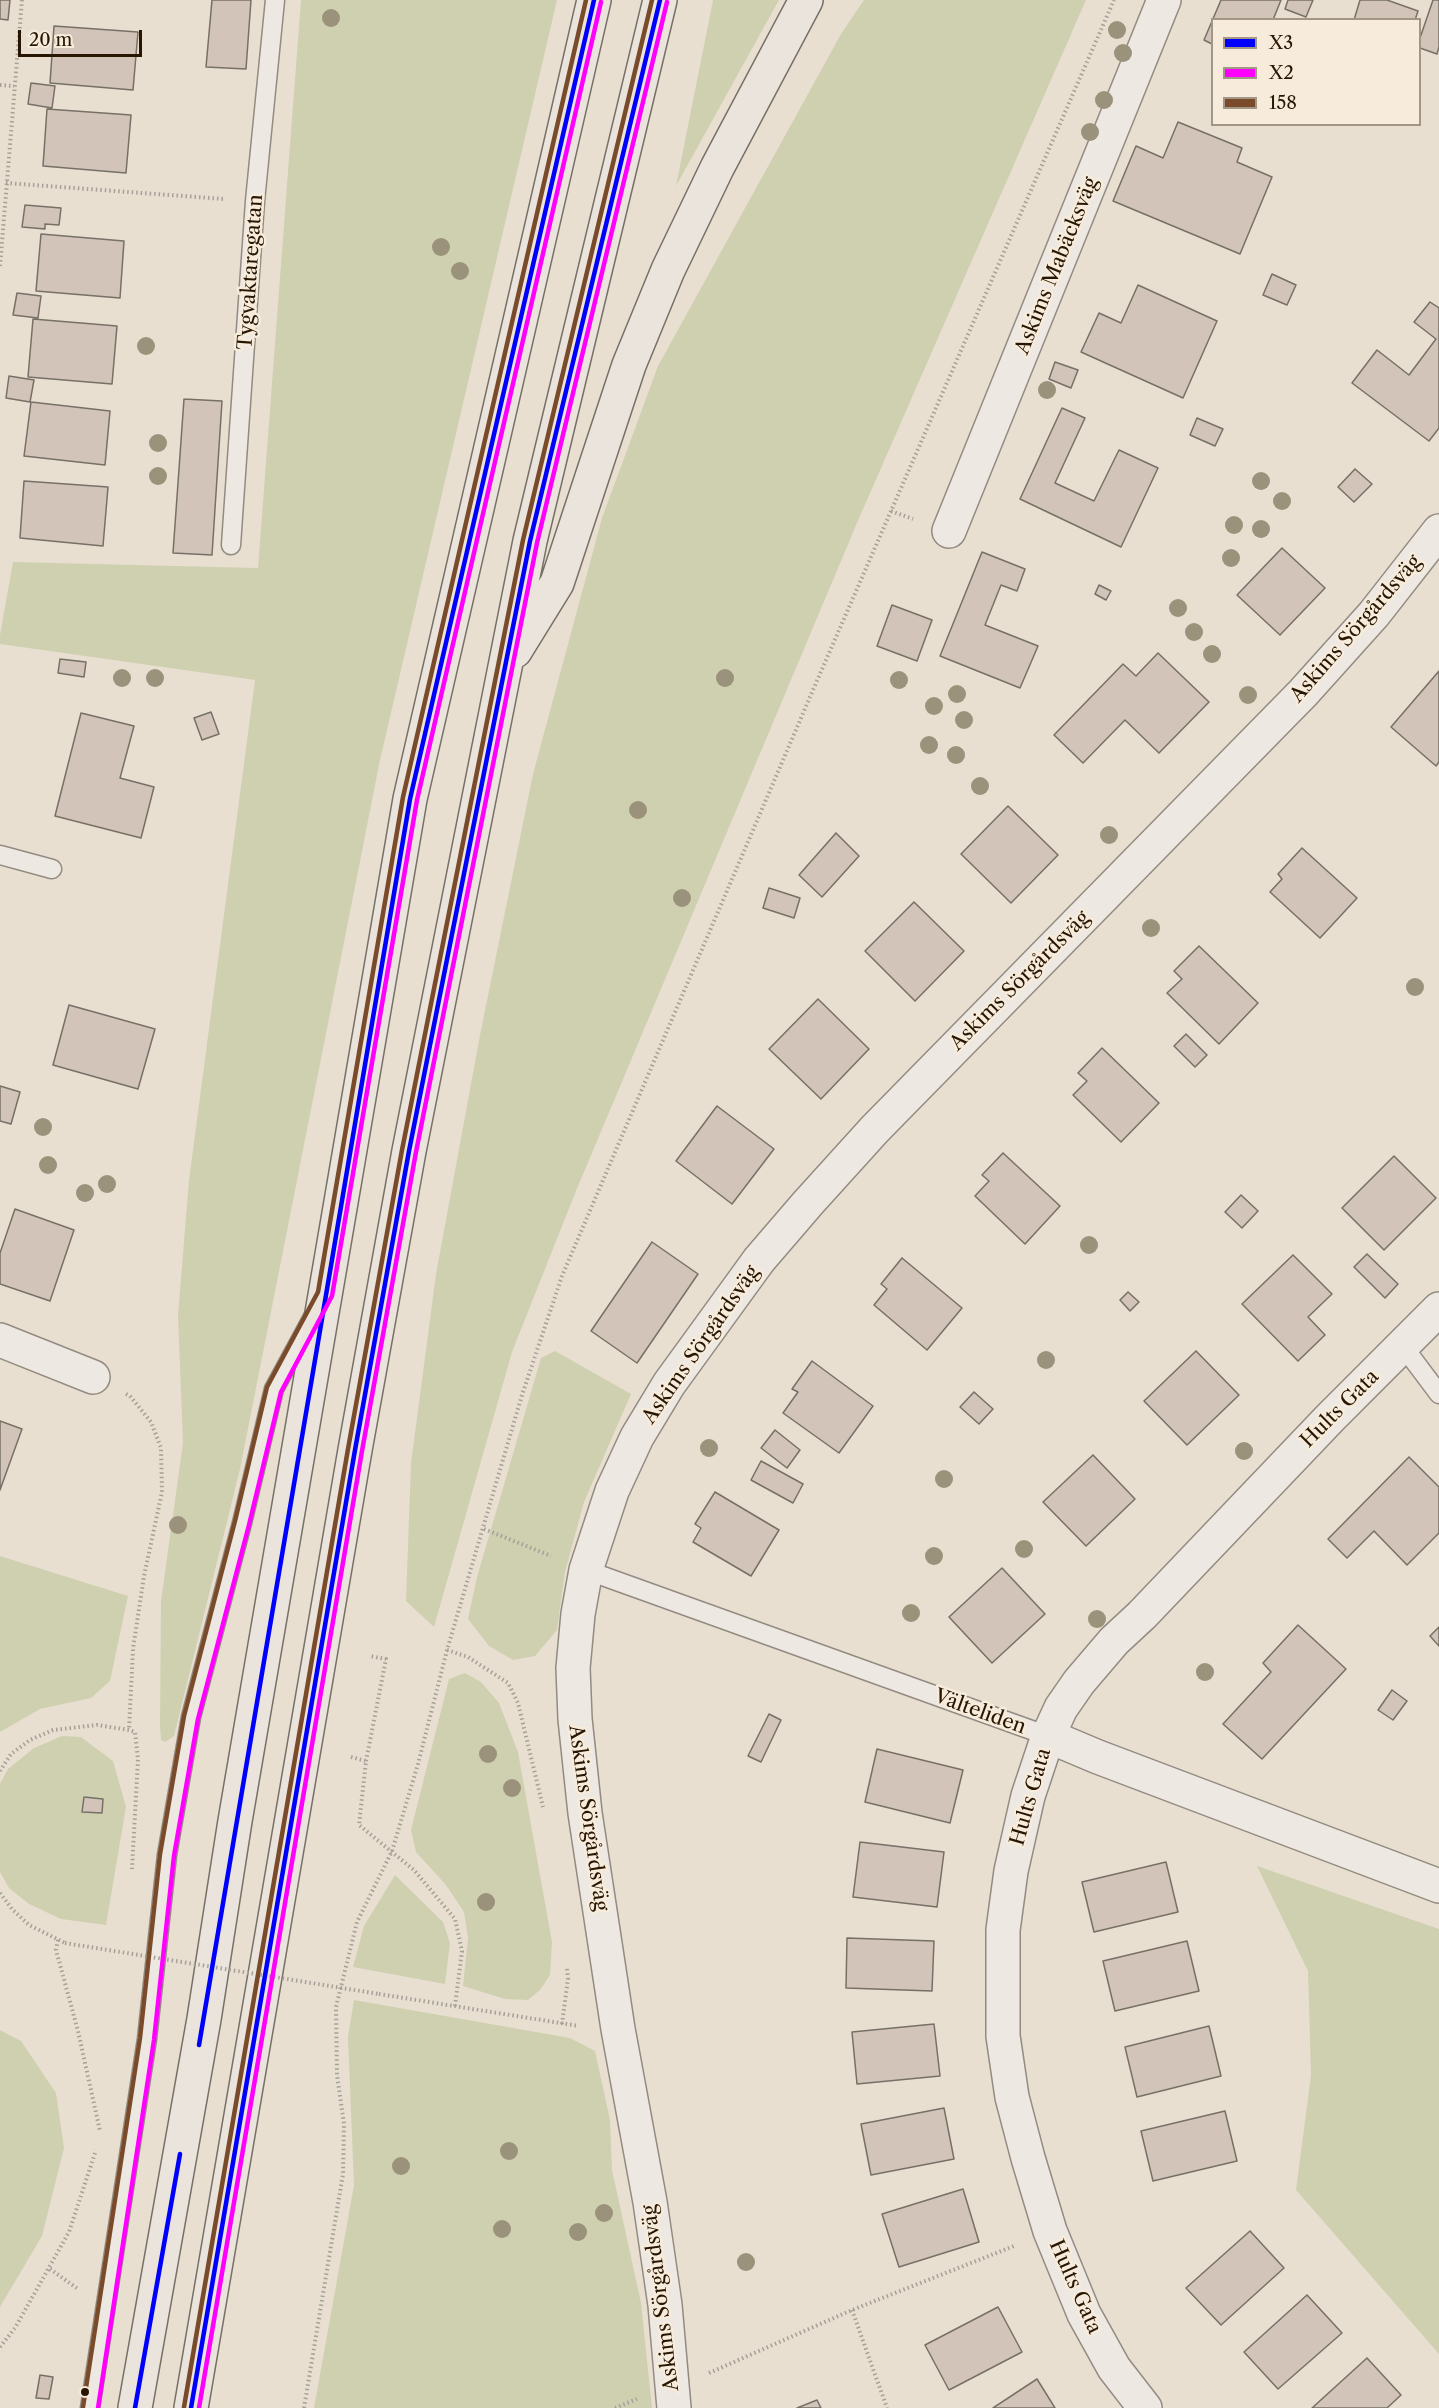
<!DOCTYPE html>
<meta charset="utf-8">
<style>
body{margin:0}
#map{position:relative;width:1439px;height:2408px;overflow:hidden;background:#e8dfd1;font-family:"Libre Caslon Text",serif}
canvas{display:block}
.legend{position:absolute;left:1211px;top:18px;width:210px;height:108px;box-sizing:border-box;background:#f7ecdb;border:2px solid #a49684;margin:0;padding:8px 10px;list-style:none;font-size:18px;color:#271602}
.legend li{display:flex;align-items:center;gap:12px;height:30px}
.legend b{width:30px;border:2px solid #a49684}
.scale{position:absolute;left:18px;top:30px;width:124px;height:27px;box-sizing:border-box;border:3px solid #271602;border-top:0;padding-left:8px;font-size:18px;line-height:21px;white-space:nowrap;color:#271602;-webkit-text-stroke:4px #f7ecdb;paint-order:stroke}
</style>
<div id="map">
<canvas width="1439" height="2408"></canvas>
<ul class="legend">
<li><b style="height:8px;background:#00f"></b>X3</li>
<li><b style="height:8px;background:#f0f"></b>X2</li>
<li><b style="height:8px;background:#7a4b2a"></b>158</li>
</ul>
<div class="scale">20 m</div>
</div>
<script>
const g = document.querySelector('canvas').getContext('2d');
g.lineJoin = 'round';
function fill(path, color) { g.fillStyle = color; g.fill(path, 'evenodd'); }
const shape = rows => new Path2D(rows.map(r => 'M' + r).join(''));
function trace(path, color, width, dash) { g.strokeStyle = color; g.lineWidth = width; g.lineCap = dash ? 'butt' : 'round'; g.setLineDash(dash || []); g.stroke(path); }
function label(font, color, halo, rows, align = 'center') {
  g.font = font + ' "Libre Caslon Text",serif'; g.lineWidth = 5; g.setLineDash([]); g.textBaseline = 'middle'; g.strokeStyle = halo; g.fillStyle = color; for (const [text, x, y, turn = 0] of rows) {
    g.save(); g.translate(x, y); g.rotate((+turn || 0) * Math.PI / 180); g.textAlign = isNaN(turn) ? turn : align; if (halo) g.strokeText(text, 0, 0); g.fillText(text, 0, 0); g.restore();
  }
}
fill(shape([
 [301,0,557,0,380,760,240,1469,174,1736,165,1742,161,1740,160,1725,161,1601,183,1443,178,1315,189,1180,255,680,0,644,0,635,13,562,258,568],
 [713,0,779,0,676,186],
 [864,0,1086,0,857,523,576,1191,512,1352,434,1627,406,1601,411,1463,436,1274,480,1035,533,774,602,518,658,366,841,34],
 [555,1351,631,1394,584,1502,565,1572,557,1630,535,1656,513,1660,489,1646,468,1619,477,1577,541,1358],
 [0,1556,128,1596,110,1681,91,1698,40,1709,0,1732],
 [465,1673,481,1682,499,1703,518,1752,552,1942,550,1975,540,1990,528,2000,505,1999,463,1986,468,1938,464,1912,446,1885,416,1852,411,1830,449,1679],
 [62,1736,81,1737,113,1761,126,1807,106,1925,61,1919,29,1904,9,1888,0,1872,0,1784,8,1769,34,1748],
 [1257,1866,1439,1929,1439,2354,1296,2190,1311,2075,1308,1971],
 [395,1875,443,1922,450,1943,445,1984,353,1967,364,1926],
 [354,2000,570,2038,595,2051,610,2120,612,2170,641,2303,652,2408,314,2408,354,2185,348,2037],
 [0,2030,21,2041,56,2093,64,2148,42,2236,0,2307]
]), '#cfd0b0');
const building = shape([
 [0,0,10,0,8,20,0,19,0,0],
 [212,0,251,0,246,69,206,67,212,0],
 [1221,0,1281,0,1273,20,1212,20,1212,44,1204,40,1221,0],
 [1288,0,1313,0,1306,17,1285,9,1288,0],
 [1360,0,1387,0,1418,11,1415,20,1354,20,1360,0],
 [1433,0,1439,0,1439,47,1437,54,1420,48,1420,38,1433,0],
 [54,26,138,32,133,90,50,83,54,26],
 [31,83,55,86,52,108,28,104,31,83],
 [47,109,131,115,126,173,43,166,47,109],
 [1178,122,1242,148,1237,162,1272,177,1240,254,1113,201,1136,146,1163,158,1178,122],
 [25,205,61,208,59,225,45,224,45,229,22,227,25,205],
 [41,234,124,241,120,298,36,291,41,234],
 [1272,274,1296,285,1287,305,1263,295,1272,274],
 [1138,285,1217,321,1183,398,1081,352,1099,313,1121,323,1138,285],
 [17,293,41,296,38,318,13,315,17,293],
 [1430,302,1439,308,1439,428,1429,441,1352,383,1377,350,1409,375,1436,339,1414,322,1430,302],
 [33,319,117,326,112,384,28,377,33,319],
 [1055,362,1078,370,1071,388,1049,379,1055,362],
 [9,376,34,380,30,402,6,398,9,376],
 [184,399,222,401,212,555,173,553,184,399],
 [31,402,110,411,105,465,24,456,31,402],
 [1062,408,1085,418,1055,483,1094,501,1119,450,1158,468,1121,547,1020,499,1062,408],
 [1197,418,1223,429,1215,446,1190,435,1197,418],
 [1355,469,1372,484,1354,502,1338,487,1355,469],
 [24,481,108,487,103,546,20,538,24,481],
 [1282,548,1325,588,1280,635,1237,595,1282,548],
 [982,552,1025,569,1017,591,1001,585,985,625,1038,646,1020,688,940,656,982,552],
 [1099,585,1111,591,1106,600,1095,594,1099,585],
 [892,605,932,620,917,661,877,646,892,605],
 [1158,653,1209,702,1159,753,1125,720,1083,763,1054,735,1123,664,1136,676,1158,653],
 [60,659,86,662,84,677,58,673,60,659],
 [1439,671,1439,762,1436,766,1391,727,1439,671],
 [211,712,219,734,202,740,194,718,211,712],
 [81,713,134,726,120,778,154,787,141,838,55,816,81,713],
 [1008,806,1058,855,1011,903,961,854,1008,806],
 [836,833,859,856,822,897,799,875,836,833],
 [1302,848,1357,898,1320,938,1270,892,1282,879,1278,874,1302,848],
 [769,888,800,898,794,918,763,908,769,888],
 [914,902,964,951,915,1001,865,951,914,902],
 [1199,946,1258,1003,1219,1044,1167,993,1182,979,1174,971,1199,946],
 [818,999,869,1049,821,1099,769,1049,818,999],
 [69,1005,155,1029,138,1089,53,1065,69,1005],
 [1186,1034,1207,1055,1195,1067,1174,1046,1186,1034],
 [1102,1048,1159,1103,1121,1142,1073,1095,1087,1081,1078,1073,1102,1048],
 [0,1086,20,1092,11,1124,0,1121,0,1086],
 [717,1106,774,1149,732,1204,676,1161,717,1106],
 [1003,1153,1060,1206,1025,1244,975,1196,989,1181,982,1175,1003,1153],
 [1394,1156,1436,1198,1384,1250,1342,1208,1394,1156],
 [1241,1195,1258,1211,1242,1228,1225,1212,1241,1195],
 [15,1209,74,1230,50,1301,0,1284,0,1253,15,1209],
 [652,1242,698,1274,637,1363,591,1331,652,1242],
 [1367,1254,1398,1284,1385,1298,1354,1267,1367,1254],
 [1293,1255,1332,1294,1308,1317,1325,1335,1298,1361,1242,1304,1293,1255],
 [902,1258,962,1308,927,1350,874,1305,887,1289,881,1284,902,1258],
 [1128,1292,1139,1302,1130,1311,1120,1300,1128,1292],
 [1196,1351,1239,1395,1187,1445,1144,1401,1196,1351],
 [812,1361,873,1406,839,1453,783,1413,798,1392,792,1389,812,1361],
 [974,1392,993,1409,979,1424,960,1407,974,1392],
 [0,1421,22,1429,0,1490,0,1421],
 [775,1430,800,1450,787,1468,761,1448,775,1430],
 [1093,1455,1135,1499,1086,1546,1043,1502,1093,1455],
 [1409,1457,1439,1487,1439,1533,1407,1565,1374,1531,1347,1558,1328,1539,1409,1457],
 [761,1461,803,1484,793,1503,751,1480,761,1461],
 [715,1492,779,1530,751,1576,693,1542,701,1528,695,1524,715,1492],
 [1002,1568,1045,1614,992,1663,949,1617,1002,1568],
 [1298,1625,1346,1669,1262,1759,1223,1724,1271,1672,1263,1663,1298,1625],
 [1439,1627,1439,1646,1430,1636,1439,1627],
 [1392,1690,1407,1701,1393,1720,1378,1710,1392,1690],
 [769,1714,781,1720,761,1762,748,1756,769,1714],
 [877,1749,963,1770,950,1823,865,1802,877,1749],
 [84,1797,103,1799,102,1813,82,1812,84,1797],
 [860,1842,944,1852,937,1907,853,1897,860,1842],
 [1166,1862,1178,1912,1094,1932,1082,1882,1166,1862],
 [847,1938,934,1941,932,1991,846,1988,847,1938],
 [1187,1941,1199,1991,1115,2011,1103,1961,1187,1941],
 [934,2024,940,2076,857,2084,852,2032,934,2024],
 [1209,2026,1221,2076,1137,2097,1125,2047,1209,2026],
 [944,2108,954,2159,871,2175,861,2124,944,2108],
 [1225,2111,1237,2161,1153,2181,1141,2131,1225,2111],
 [963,2189,979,2242,899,2267,882,2214,963,2189],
 [1250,2231,1284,2268,1221,2325,1186,2288,1250,2231],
 [1307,2295,1342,2333,1278,2389,1244,2352,1307,2295],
 [998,2307,1022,2352,949,2390,925,2345,998,2307],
 [1367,2358,1401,2395,1387,2408,1312,2408,1367,2358],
 [40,2375,53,2377,49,2399,36,2398,40,2375],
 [1037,2379,1055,2408,993,2408,1037,2379],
 [817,2400,821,2408,797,2408,817,2400]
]);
fill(building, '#d3c4b9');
trace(building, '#777066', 1.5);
const lane = shape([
 [231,545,255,201,275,0],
 [0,855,52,869],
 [1403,1346,1439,1394],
 [586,1570,1048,1736],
 [90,2408,147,2039,167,1855,191,1717,242,1523,274,1389,313,1317]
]);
const street = shape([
 [949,531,1164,0],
 [0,1340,93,1377],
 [1048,1736,1098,1757,1439,1886],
 [674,2408,665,2305,650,2202,618,2029,585,1813,575,1719,573,1668,578,1614,586,1570,612,1491,637,1437,669,1384,759,1260,808,1203,875,1129,1303,693,1374,614,1439,531],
 [1145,2408,1114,2368,1084,2314,1050,2231,1028,2158,1012,2097,1003,2036,1003,1930,1011,1871,1028,1796,1048,1736,1061,1708,1079,1682,1114,1641,1142,1615,1330,1418,1439,1309]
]);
const primary = shape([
 [515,651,557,583,629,365,668,270,717,168,806,0],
 [135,2408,204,2019,235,1821,410,799,594,0],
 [191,2408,355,1450,409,1151,530,541,660,0]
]);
trace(lane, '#938b81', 21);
trace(street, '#938b81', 36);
trace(primary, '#777066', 36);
trace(shape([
 [0,85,14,86],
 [6,183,224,199],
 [0,266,22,0],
 [891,511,913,519],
 [126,1394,130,1396,151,1422,161,1448,162,1492,144,1576,133,1649,129,1730],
 [484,1529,551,1556],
 [447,1650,468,1657,508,1683,518,1703,543,1807],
 [351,1757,366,1761,359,1825,414,1870,455,1919,462,1951,455,2006],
 [366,1761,386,1659,370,1656],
 [0,1771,11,1754,30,1740,53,1730,97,1725,129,1730,135,1732,138,1759,132,1869],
 [0,1893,12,1909,29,1925,65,1943],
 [58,1940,56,1950,78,2031,100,2131],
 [379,1994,579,2026],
 [562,2024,568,1979,567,1968],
 [50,2269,78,2289],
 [852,2310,887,2408],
 [0,2347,15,2328,69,2232,96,2150],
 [709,2373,852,2310,1014,2246],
 [304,2408,343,2174,344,2124,337,2075,336,2007,357,1922,392,1851,418,1764,447,1650,522,1395,562,1276,819,676,1114,0],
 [615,2408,637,2399]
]), '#a6a098', 4, [1.5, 3]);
trace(lane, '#ede8e1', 18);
trace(street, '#ede8e1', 33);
trace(primary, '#eae4dc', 33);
trace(shape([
 [65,1943,379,1994]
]), '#a6a098', 4, [1.5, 3]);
trace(shape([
 [199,2045,410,799,594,0],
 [135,2408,180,2154],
 [191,2408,355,1450,409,1151,530,541,660,0]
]), '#00f', 4.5);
trace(shape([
 [98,2408,154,2040,174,1856,198,1719,249,1525,281,1392,332,1296,417,800,601,2],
 [199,2408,362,1451,416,1152,537,543,667,2]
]), '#f0f', 4.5);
trace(shape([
 [83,2407,140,2038,160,1854,184,1716,235,1521,267,1387,318,1292,403,797,586,0],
 [184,2407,348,1449,402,1150,523,540,652,0]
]), '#7a4b2a', 4.5);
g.fillStyle = '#9a927b';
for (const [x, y] of [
 [331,18],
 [1117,30],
 [1123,53],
 [1104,100],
 [1090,132],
 [441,247],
 [460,271],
 [146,346],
 [1047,390],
 [158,443],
 [158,476],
 [1261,481],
 [1282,501],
 [1234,525],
 [1261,529],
 [1231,558],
 [1178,608],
 [1194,632],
 [1212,654],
 [122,678],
 [155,678],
 [725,678],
 [899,680],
 [957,694],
 [1248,695],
 [934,706],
 [964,720],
 [929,745],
 [956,755],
 [980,786],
 [638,810],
 [1109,835],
 [682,898],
 [1151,928],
 [1415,987],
 [43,1127],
 [48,1165],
 [107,1184],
 [85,1193],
 [1089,1245],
 [1046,1360],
 [709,1448],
 [1244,1451],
 [944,1479],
 [178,1525],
 [1024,1549],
 [934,1556],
 [911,1613],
 [1097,1619],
 [1205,1672],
 [488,1754],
 [512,1788],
 [486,1902],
 [509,2151],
 [401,2166],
 [604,2213],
 [502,2229],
 [578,2232],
 [746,2262]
]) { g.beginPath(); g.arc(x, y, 9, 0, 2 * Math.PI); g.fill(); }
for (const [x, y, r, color] of [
 [85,2392,5,"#271602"]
]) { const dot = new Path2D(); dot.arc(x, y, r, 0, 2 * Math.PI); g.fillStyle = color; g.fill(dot); trace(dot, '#f7ecdb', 2); }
label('20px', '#271602', '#f7ecdb', [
 ["Askims Mabäcksväg",1057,266,-68],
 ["Tygvaktaregatan",251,272,-86],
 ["Askims Sörgårdsväg",1356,629,-49],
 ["Askims Sörgårdsväg",1020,981,-45],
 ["Askims Sörgårdsväg",701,1345,-55],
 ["Hults Gata",1340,1409,-45],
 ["Välteliden",980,1712,20],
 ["Hults Gata",1031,1797,-74],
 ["Askims Sörgårdsväg",588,1818,82],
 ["Hults Gata",1075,2287,66],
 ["Askims Sörgårdsväg",661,2298,-97]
]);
</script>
